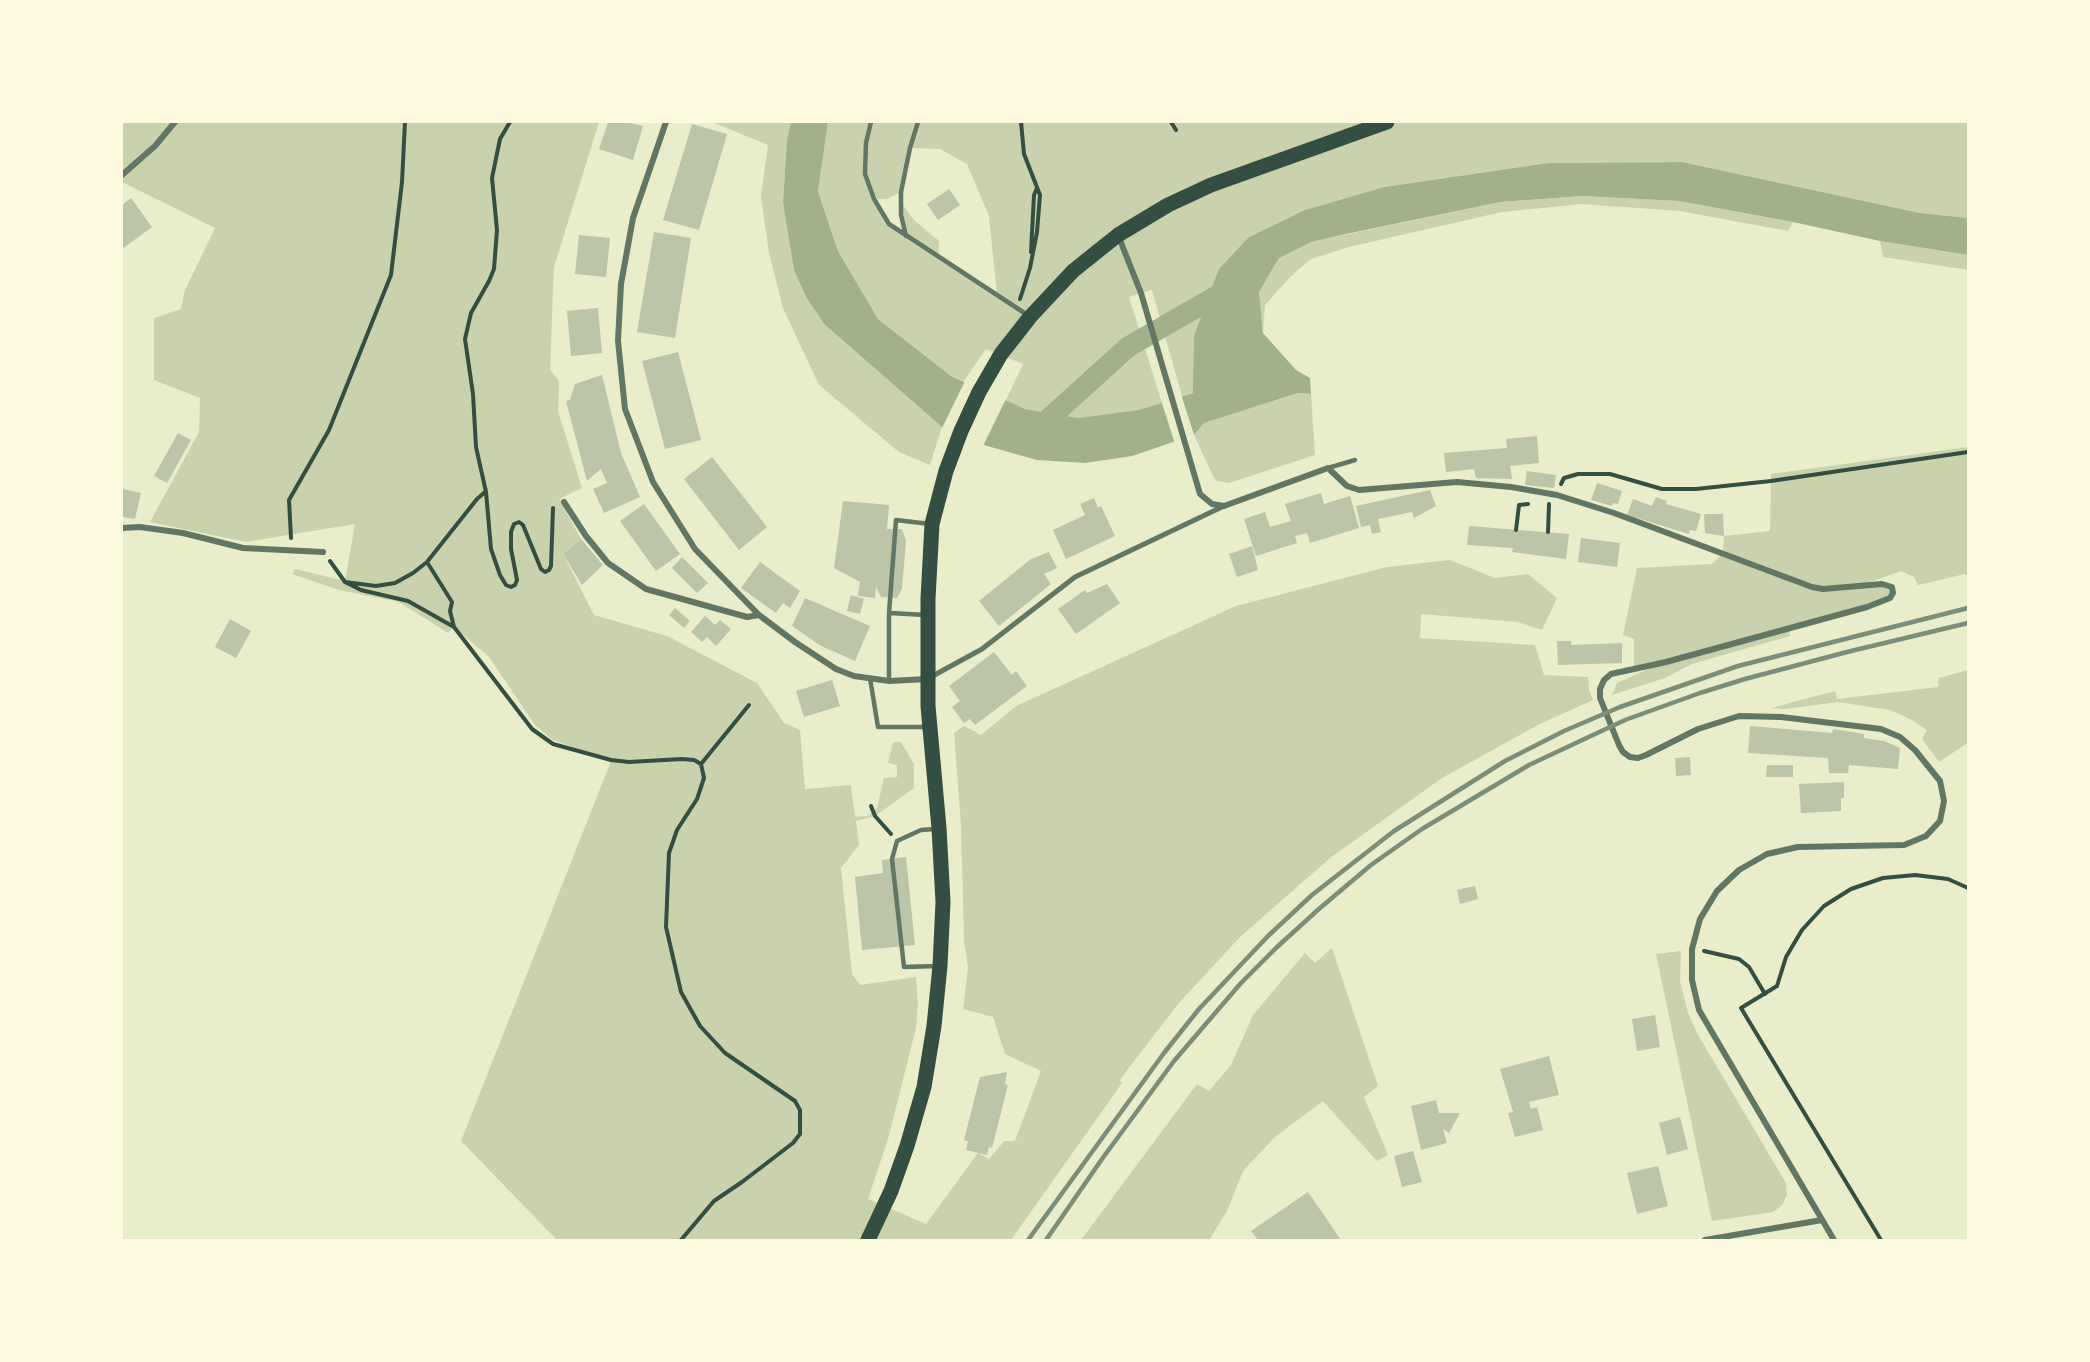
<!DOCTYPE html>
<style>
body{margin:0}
#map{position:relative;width:2090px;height:1362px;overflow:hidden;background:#e9edc9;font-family:"Work Sans",sans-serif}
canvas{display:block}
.frame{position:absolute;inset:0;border:123px solid #fefae0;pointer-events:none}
</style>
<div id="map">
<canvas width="2090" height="1362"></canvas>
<div class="frame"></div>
</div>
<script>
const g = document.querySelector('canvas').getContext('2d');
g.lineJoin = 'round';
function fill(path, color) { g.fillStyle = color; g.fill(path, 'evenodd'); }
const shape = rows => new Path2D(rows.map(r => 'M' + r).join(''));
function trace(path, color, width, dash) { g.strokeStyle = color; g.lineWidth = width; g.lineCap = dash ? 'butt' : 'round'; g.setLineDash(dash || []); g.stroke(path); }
fill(shape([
 [122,122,599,122,554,267,550,370,559,381,558,411,582,488,559,499,581,539,563,554,594,615,667,636,757,683,784,723,800,730,805,789,851,785,855,817,868,816,877,808,884,778,897,777,897,765,888,763,893,742,901,742,914,764,914,788,875,816,856,821,859,845,841,868,852,974,860,985,916,977,918,1002,916,1028,888,1139,868,1199,926,1224,978,1153,989,1159,1004,1141,1015,1141,1041,1071,1005,1054,993,1017,963,1009,968,968,964,940,961,824,954,733,964,726,981,735,1016,706,1236,606,1387,567,1450,560,1495,578,1528,574,1557,598,1542,630,1518,622,1421,614,1420,638,1535,645,1544,675,1588,677,1589,690,1593,700,1538,725,1442,778,1330,858,1240,937,1178,1004,1128,1069,1120,1080,1122,1083,1011,1240,557,1240,461,1141,611,761,553,740,535,725,489,657,454,627,448,633,399,602,339,590,292,574,295,569,345,581,355,524,246,542,150,522,199,432,200,398,154,380,154,318,181,309,185,290,215,228,122,182],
 [712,122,791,122,787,139,783,203,794,270,806,297,824,324,942,427,930,465,899,452,819,385,783,308,769,253,761,196,768,145],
 [828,122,1968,122,1968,218,1920,213,1682,162,1548,163,1384,187,1305,210,1249,237,1194,336,1194,393,1182,396,1152,290,1129,297,1162,403,1139,410,1078,418,1025,409,1005,402,1023,364,986,349,964,381,951,376,878,319,838,251,818,191],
 [910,148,940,149,967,164,989,216,997,295,938,257,939,241,915,221,900,201,905,235,889,224,875,199,887,199,901,192],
 [1583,196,1679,201,1793,222,1788,231,1680,211,1582,204,1502,212,1349,247,1311,259,1291,276,1265,305,1263,333,1259,292,1279,258,1311,242,1500,202],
 [1880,241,1968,255,1968,270,1883,257],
 [1298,393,1311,394,1315,455,1229,483,1217,481,1214,478,1194,435,1204,423],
 [1968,447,1968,576,1965,574,1918,585,1914,577,1901,571,1865,584,1892,587,1890,598,1789,629,1790,636,1692,664,1665,678,1612,695,1617,683,1662,663,1634,668,1634,639,1623,635,1637,568,1712,564,1723,553,1724,536,1770,531,1771,474],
 [1968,670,1968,744,1966,744,1939,762,1922,739,1927,730,1910,719,1890,710,1838,702,1785,709,1771,708,1835,691,1837,699,1938,687,1939,678],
 [1332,948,1378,1086,1364,1097,1388,1155,1377,1161,1323,1101,1275,1137,1243,1171,1227,1211,1209,1240,1081,1240,1197,1084,1209,1091,1231,1065,1253,1015,1305,953,1315,963],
 [1681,951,1680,981,1688,1013,1697,1033,1786,1183,1787,1195,1782,1205,1773,1212,1712,1221,1656,954]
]), '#cad2ad');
fill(shape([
 [791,122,828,122,818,191,838,251,878,319,951,376,1025,409,1078,418,1139,410,1193,393,1194,336,1219,269,1249,237,1305,210,1384,187,1548,163,1682,162,1920,213,1968,218,1968,255,1880,241,1793,222,1679,201,1583,196,1500,202,1346,234,1311,242,1279,258,1259,292,1263,333,1296,370,1310,378,1311,394,1298,393,1204,423,1194,435,1132,456,1085,463,1037,460,980,444,942,427,824,324,806,297,794,270,783,203,787,139]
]), '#a3b18a');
fill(shape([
 [966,379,1006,399,982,448,941,430],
 [1181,394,1195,438,1175,444,1161,400]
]), '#e9edc9');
trace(shape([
 [1034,432,1128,347,1225,291]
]), '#a3b18a', 21);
fill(shape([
 [608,122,625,122,643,126,633,160,599,149],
 [692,124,727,134,699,230,663,220],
 [949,189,960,205,938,220,927,204],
 [131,198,152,227,122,249,122,205],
 [654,232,691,238,675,338,637,332],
 [579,235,610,238,606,277,575,274],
 [598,308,602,353,571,356,567,311],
 [678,352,701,440,665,449,642,361],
 [602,375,621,453,640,497,604,513,593,489,607,483,601,469,587,481,566,401,570,400,575,384],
 [178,433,191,440,167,483,154,476],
 [1537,436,1539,463,1510,466,1512,479,1476,478,1474,469,1446,472,1444,453,1507,448,1506,439],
 [712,457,767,527,739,550,684,479],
 [1527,471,1556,475,1554,488,1525,485],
 [1597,483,1622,491,1618,504,1613,503,1612,506,1591,500],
 [122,489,141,493,135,519,122,517],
 [1430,490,1436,506,1414,518,1412,512,1378,519,1381,532,1372,534,1370,525,1361,527,1356,506],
 [1321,493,1324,504,1350,496,1359,528,1310,543,1307,533,1295,536,1297,543,1256,556,1244,519,1265,512,1270,527,1291,521,1285,504],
 [1656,497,1667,501,1666,504,1701,514,1696,531,1690,530,1689,534,1627,515,1633,499,1652,506],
 [1094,498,1098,508,1101,506,1115,536,1066,559,1053,530,1085,515,1080,504],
 [843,501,889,505,887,529,902,529,906,541,902,589,897,598,881,597,876,587,875,598,858,596,860,582,834,568],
 [644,504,680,554,656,571,620,521],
 [1704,514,1723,514,1724,536,1705,533],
 [1469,526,1569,534,1566,559,1512,552,1513,548,1467,545],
 [1581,538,1620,543,1617,567,1578,562],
 [581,539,603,565,582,585,563,554],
 [1252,546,1258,570,1237,577,1229,554],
 [1049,552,1057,568,1044,574,1051,584,999,626,979,601,1031,559],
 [682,557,708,583,697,593,672,568],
 [760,562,800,591,790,608,783,603,776,613,741,588],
 [1107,584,1120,603,1076,634,1058,609,1085,590,1087,593],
 [851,595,864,599,860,614,847,611],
 [805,598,870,626,855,661,821,646,792,626],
 [675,608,690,621,684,628,669,615],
 [705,616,715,625,720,620,731,629,716,646,707,637,702,642,691,632],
 [230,619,251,631,236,658,215,647],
 [1557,641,1571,641,1571,645,1622,643,1622,663,1558,665],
 [994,652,1012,675,1016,671,1027,686,975,725,970,719,964,723,952,707,960,701,949,686],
 [832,680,840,706,804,717,796,691],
 [1750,726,1832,733,1833,729,1864,734,1864,738,1884,741,1900,748,1898,769,1849,765,1848,773,1829,773,1828,758,1748,753],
 [1690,757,1691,775,1676,776,1675,758],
 [1767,765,1793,765,1793,777,1766,777],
 [1844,782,1844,798,1841,798,1841,811,1801,813,1799,784],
 [906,857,915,945,862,950,855,877,883,873,882,860],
 [1475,886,1478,899,1460,904,1457,890],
 [1655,1015,1660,1047,1637,1051,1632,1019],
 [1549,1056,1559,1095,1529,1102,1531,1109,1537,1107,1543,1130,1515,1137,1508,1113,1513,1112,1500,1069],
 [1007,1072,1005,1084,1008,1085,992,1148,989,1147,987,1155,966,1150,968,1141,964,1140,980,1077],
 [1436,1100,1439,1113,1460,1113,1449,1133,1443,1129,1447,1143,1421,1150,1411,1106],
 [1680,1117,1688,1149,1667,1155,1659,1123],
 [1413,1151,1422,1182,1402,1187,1394,1156],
 [1658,1166,1668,1206,1637,1214,1627,1173],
 [1308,1192,1341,1240,1258,1240,1251,1231]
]), '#bcc5a7');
trace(shape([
 [510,122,500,139,492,178,497,230,494,269,489,281,471,313,465,339,473,394,476,447,486,492,491,549,500,575,506,585,511,587,515,585,517,580,511,549,511,532,514,524,519,522,523,525,541,569,545,572,549,570,551,566,553,508],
 [1171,122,1176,130],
 [1031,252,1034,195,1037,188],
 [1020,299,1030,268,1037,232,1040,195,1024,154,1021,122],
 [1561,484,1564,478,1578,474,1610,474,1662,489,1696,489,1771,481,1968,452],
 [1516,530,1519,505,1528,504],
 [1548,532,1549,504],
 [291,538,289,500,329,430,391,275,402,182,405,122],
 [330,561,345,582,376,586,395,583,413,573,427,562,477,499,485,492],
 [427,562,452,602,450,611,454,627],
 [345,582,361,590,408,601,454,627,532,729,553,744,611,760,629,762,682,759,694,760,701,764,704,778,697,799,677,830,669,853,666,927,681,992,700,1026,725,1053,795,1101,800,1110,800,1134,793,1143,742,1182,714,1201,681,1240],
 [701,764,749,705],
 [871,806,875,816,891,834],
 [1704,951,1739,959,1749,967,1765,994],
 [1881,1240,1741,1008,1777,986,1786,957,1802,930,1824,906,1851,889,1883,878,1915,875,1948,879,1968,888]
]), '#344e41', 4);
trace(shape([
 [871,122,866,143,865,174,874,199,889,224,1029,316],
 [906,236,901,215,901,192,910,148,918,122],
 [1328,468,1355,460],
 [889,613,926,615],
 [870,678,878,727,928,727],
 [889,681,889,613,896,520,930,524],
 [935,829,921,830,897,841,892,859,904,967,938,966]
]), '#617663', 4.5);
trace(shape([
 [929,678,982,649,1075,577,1224,506]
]), '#617663', 5);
trace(shape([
 [666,122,633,218,621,284,618,341,625,409,653,482,695,549,759,615,795,642,836,669,854,676,889,681,928,679],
 [122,175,155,146,175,122],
 [1118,235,1141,293,1200,494,1212,504,1224,506,1328,468,1347,486,1359,490,1457,482,1511,487,1557,495,1614,513,1812,587,1823,589,1882,584,1892,587,1893,593,1890,598,1867,607,1666,662,1611,674,1604,680,1600,689,1600,698,1619,745,1623,752,1630,757,1638,758,1646,755,1698,729,1739,716,1781,717,1881,729,1900,737,1915,750,1940,781,1944,801,1940,821,1926,836,1904,845,1798,847,1767,854,1739,870,1717,891,1700,919,1692,949,1692,980,1699,1010,1834,1240],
 [564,502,586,536,608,563,646,589,747,617,759,615],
 [122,528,140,527,183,533,243,548,323,552],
 [1705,1240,1822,1220]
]), '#617663', 6);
trace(shape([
 [868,1240,891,1191,907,1146,924,1087,934,1026,940,966,943,902,939,828,928,706,928,599,932,524,946,471,961,431,979,392,1001,354,1030,317,1073,271,1118,235,1168,205,1211,185,1387,122]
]), '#344e41', 15);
trace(shape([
 [1028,1240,1164,1053,1199,1009,1268,936,1312,895,1394,831,1505,761,1564,731,1620,707,1738,666,1968,608],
 [1046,1240,1102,1159,1174,1061,1241,983,1277,947,1320,908,1371,865,1422,829,1529,765,1625,720,1700,693,1745,679,1847,652,1968,623]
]), '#7c8e77', 4.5);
</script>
